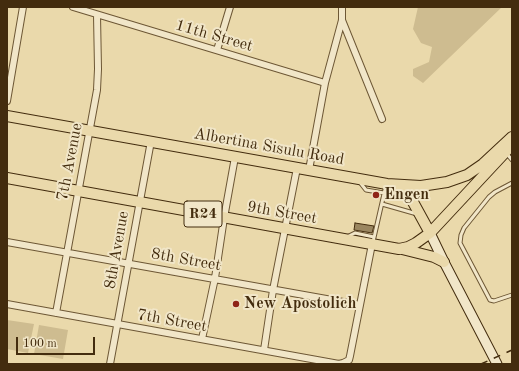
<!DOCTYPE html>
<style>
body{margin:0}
#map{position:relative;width:519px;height:371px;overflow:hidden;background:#ead9ab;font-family:"Old Standard TT",serif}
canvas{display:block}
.frame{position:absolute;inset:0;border:8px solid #432c0e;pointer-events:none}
.scale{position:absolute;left:16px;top:337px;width:79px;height:18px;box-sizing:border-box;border:2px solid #432c0e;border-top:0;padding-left:5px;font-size:12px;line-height:14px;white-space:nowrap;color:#432c0e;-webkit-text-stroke:3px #f1e6c8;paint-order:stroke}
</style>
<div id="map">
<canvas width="519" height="371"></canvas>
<div class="frame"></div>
<div class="scale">100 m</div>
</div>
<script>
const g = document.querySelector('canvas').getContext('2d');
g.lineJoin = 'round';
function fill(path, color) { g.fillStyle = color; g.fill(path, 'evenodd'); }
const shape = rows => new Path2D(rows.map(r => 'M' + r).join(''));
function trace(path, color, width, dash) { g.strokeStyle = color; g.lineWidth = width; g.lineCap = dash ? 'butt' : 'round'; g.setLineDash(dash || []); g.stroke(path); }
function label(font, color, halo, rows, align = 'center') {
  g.font = font + ' "Old Standard TT",serif'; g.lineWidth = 4; g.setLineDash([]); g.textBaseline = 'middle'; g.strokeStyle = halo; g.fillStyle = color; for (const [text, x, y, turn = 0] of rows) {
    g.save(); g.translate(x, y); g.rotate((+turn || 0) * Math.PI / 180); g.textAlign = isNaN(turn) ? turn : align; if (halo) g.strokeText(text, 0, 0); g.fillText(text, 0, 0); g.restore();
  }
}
fill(shape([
 [418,7,502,7,423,83,413,76,413,69,429,62,432,47,421,43,413,29],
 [7,320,34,324,28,353,7,349],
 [39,325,68,330,63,359,34,354]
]), '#cebc90');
const building = shape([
 [355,223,374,226,372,233,354,230,355,223]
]);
fill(building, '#9a8660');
trace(building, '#432c0e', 1);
const lane = shape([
 [507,154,512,160],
 [359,181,366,190,384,193],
 [512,183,495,192,489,197,464,228,461,235,460,243,490,300,494,301,512,295],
 [382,204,417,214],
 [347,237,355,233,374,237],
 [373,242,386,185]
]);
const street = shape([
 [73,7,325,83],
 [342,20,382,119],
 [217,50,230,7],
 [7,101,23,7],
 [309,170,325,83,342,20,342,7],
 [7,242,360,305],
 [7,304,339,364,343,363,349,360,350,356,372,244],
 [56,313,97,90,98,69,97,15],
 [202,339,215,278,224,218,235,157],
 [264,350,273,290,297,168],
 [110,364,151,141]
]);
const secondary = shape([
 [430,233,444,262,497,364]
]);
const primary = shape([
 [7,116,387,184,421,186,447,182,467,175,483,164,512,137],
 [7,178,399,249,408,247,416,243,430,233,512,145],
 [390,186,407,194,413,202,430,233],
 [402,249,434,257,444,262]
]);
trace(lane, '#6d5735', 5);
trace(street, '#6d5735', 8);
trace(secondary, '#432c0e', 11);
trace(primary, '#432c0e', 12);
trace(lane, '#f1e6c8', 3);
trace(street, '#f1e6c8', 6);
trace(secondary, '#f1e6c8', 9);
trace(primary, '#ead9ab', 10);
trace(shape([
 [481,364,512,350]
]), '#432c0e', 1.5, [7, 7]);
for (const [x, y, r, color] of [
 [376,195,4,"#8f2418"],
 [236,304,4,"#8f2418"]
]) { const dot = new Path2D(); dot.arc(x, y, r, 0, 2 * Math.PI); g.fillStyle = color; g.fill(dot); trace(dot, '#f1e6c8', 1.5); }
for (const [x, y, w] of [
 [203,214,38]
]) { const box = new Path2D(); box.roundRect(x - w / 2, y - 13, w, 26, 3); g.fillStyle = '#f1e6c8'; g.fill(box); trace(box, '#432c0e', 1); }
label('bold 15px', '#432c0e', null, [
 ["R24",203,214]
]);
label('16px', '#432c0e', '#f1e6c8', [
 ["11th Street",214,36,16],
 ["Albertina Sisulu Road",269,147,10],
 ["7th Avenue",70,162,-79],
 ["9th Street",282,213,10],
 ["8th Avenue",117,250,-80],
 ["8th Street",186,260,10],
 ["7th Street",172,321,10]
]);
label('bold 16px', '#432c0e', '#f1e6c8', [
 ["Engen",384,195],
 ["New Apostolich",244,304]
], 'left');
</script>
